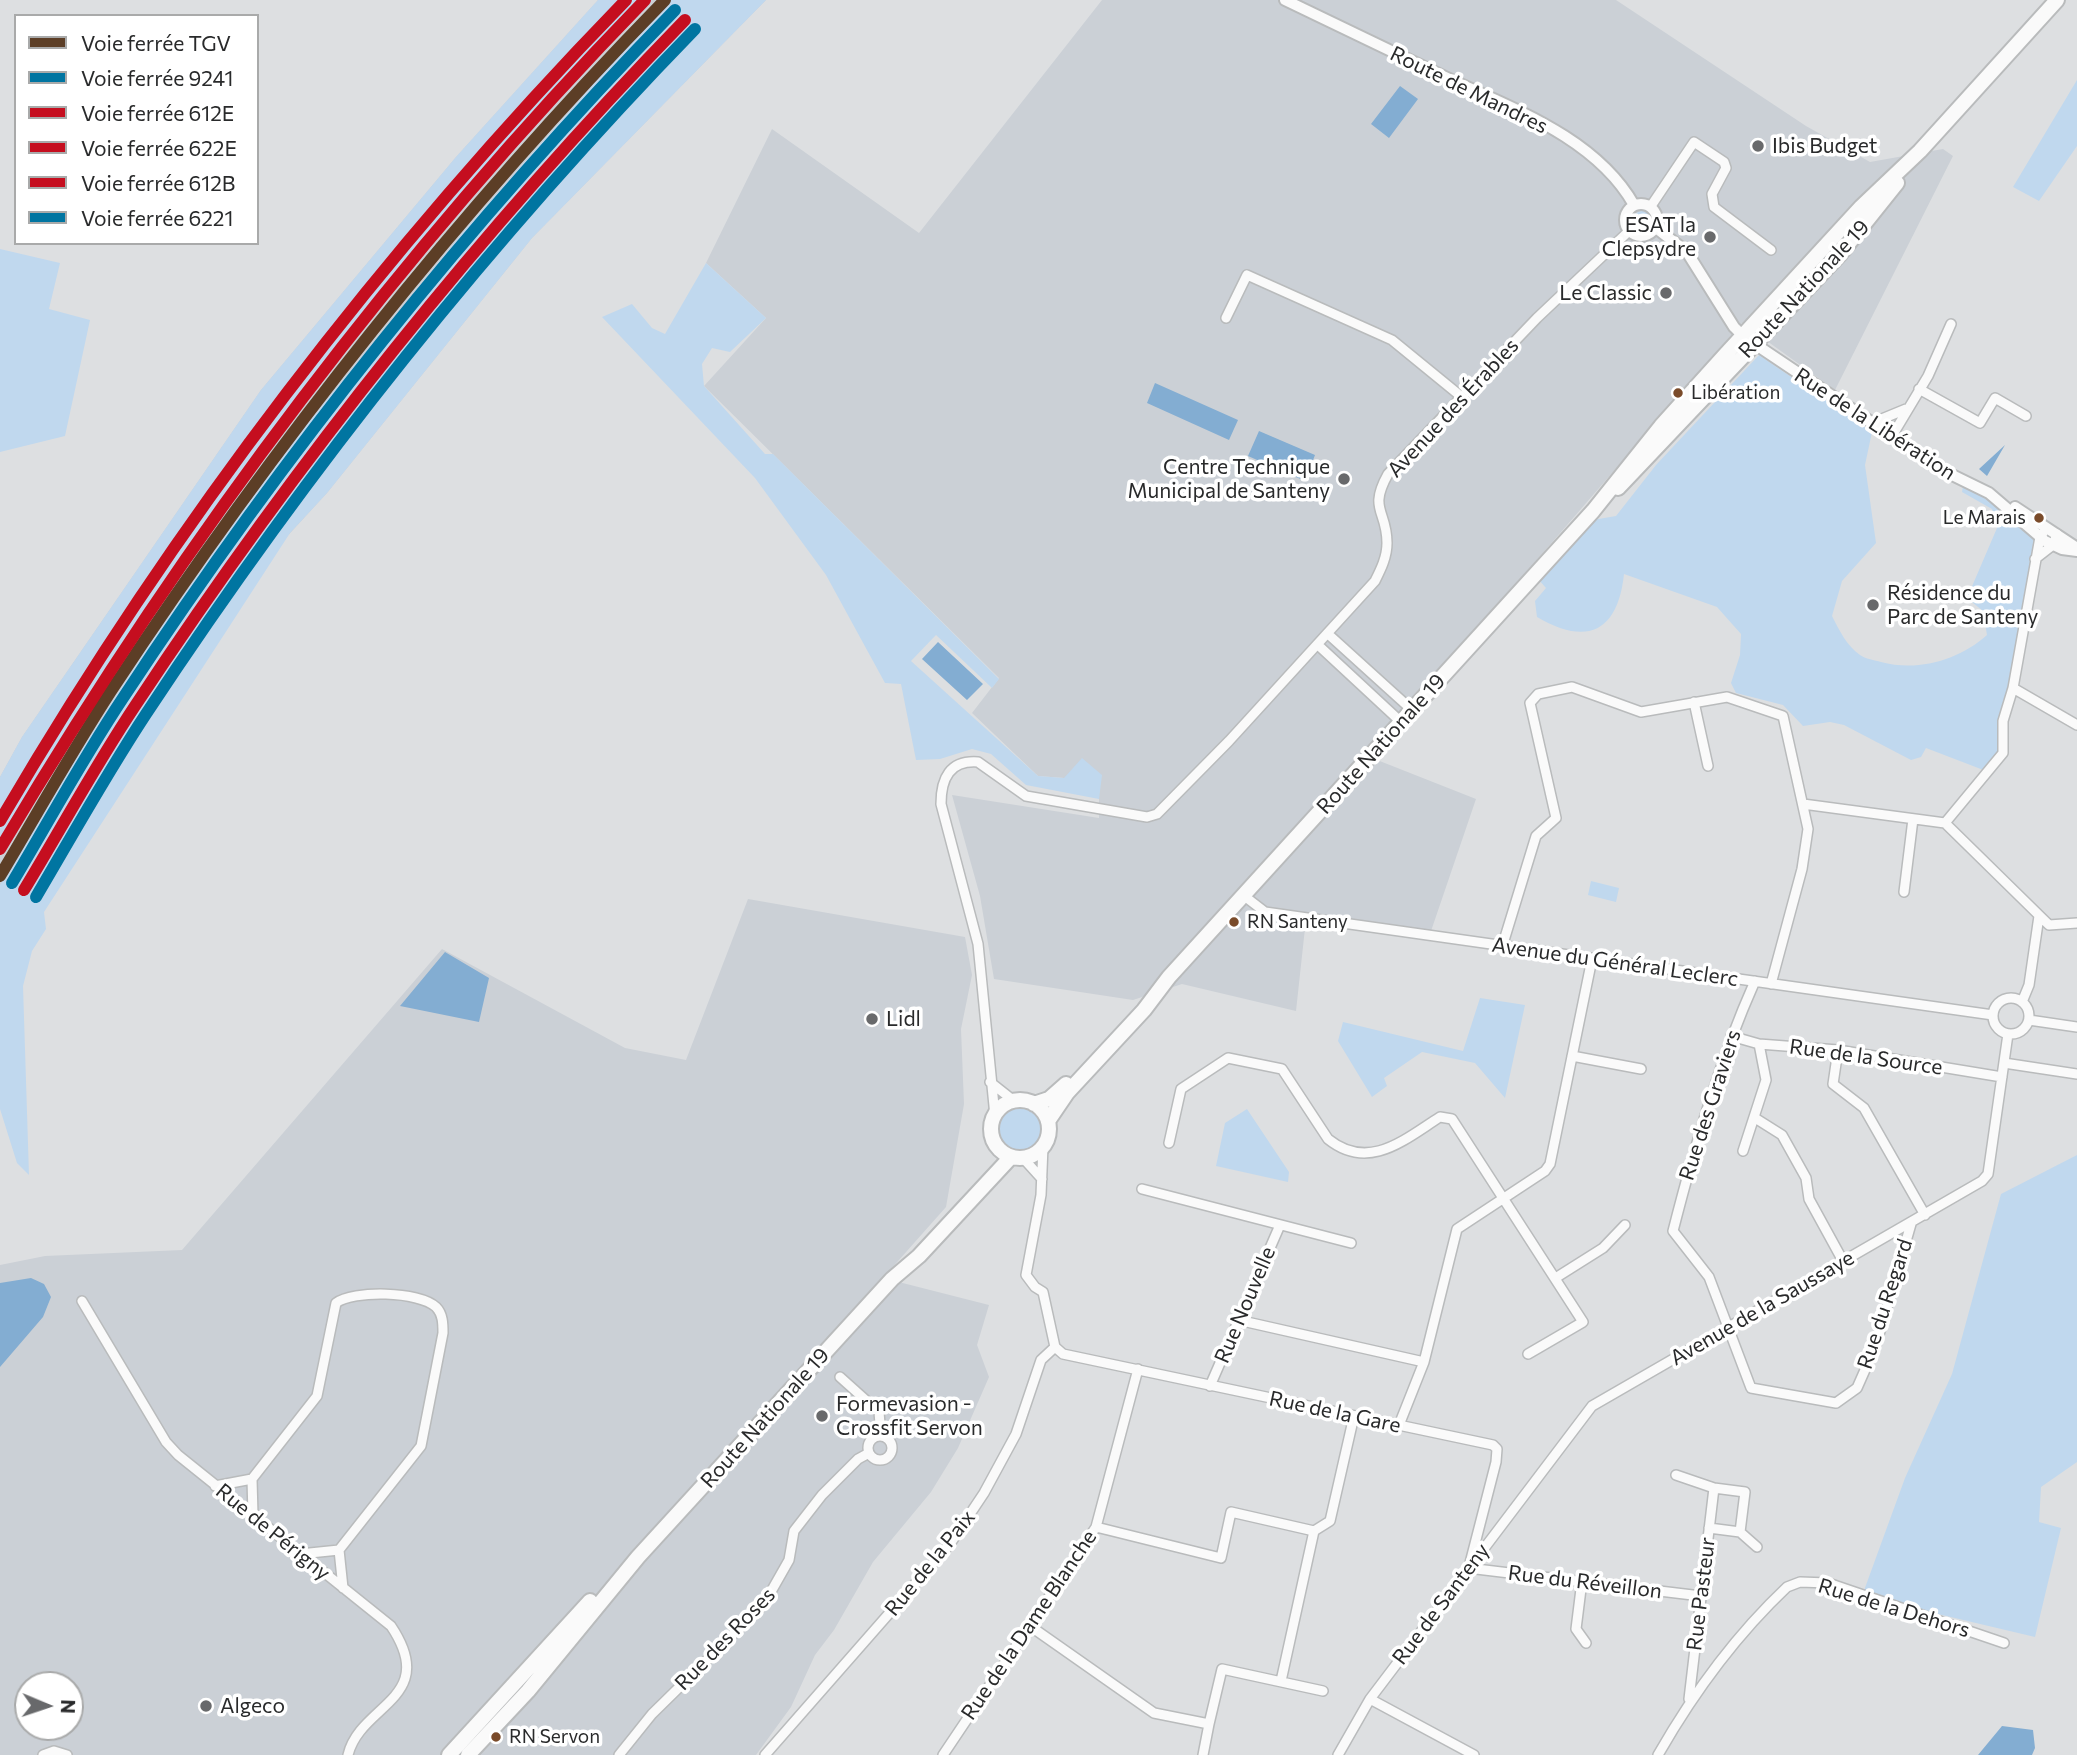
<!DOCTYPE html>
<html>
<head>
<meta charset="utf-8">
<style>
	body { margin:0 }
	#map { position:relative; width:2077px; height:1755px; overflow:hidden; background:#dddfe1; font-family:Commissioner,sans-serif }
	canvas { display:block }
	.legend { position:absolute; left:14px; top:14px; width:245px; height:231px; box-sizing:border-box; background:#fff; border:2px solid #a9aaaa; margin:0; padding:9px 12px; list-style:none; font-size:21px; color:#292a2b }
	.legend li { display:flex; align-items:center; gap:14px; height:35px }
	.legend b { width:35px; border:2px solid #a9aaaa }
	.north { position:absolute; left:14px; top:1671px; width:70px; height:70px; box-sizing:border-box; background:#fff; border:2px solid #a9aaaa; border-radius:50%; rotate:92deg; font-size:19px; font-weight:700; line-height:28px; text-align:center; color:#292a2b }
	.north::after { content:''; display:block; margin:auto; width:24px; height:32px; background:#68696b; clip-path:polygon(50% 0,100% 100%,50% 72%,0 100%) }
</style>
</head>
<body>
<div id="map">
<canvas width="2077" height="1755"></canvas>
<ul class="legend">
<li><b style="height:9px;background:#5c3e26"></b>Voie ferrée TGV</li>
<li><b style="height:9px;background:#0075a1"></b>Voie ferrée 9241</li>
<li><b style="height:9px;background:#c50e1f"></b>Voie ferrée 612E</li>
<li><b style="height:9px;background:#c50e1f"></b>Voie ferrée 622E</li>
<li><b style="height:9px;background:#c50e1f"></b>Voie ferrée 612B</li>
<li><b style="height:9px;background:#0075a1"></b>Voie ferrée 6221</li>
</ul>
<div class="north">N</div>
</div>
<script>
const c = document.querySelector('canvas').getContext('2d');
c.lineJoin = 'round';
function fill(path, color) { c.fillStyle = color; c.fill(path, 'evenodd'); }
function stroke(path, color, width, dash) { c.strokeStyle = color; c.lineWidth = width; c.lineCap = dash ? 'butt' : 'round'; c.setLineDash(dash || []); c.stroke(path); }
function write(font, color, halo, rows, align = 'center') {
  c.font = font + ' Commissioner,sans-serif'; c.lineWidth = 7; c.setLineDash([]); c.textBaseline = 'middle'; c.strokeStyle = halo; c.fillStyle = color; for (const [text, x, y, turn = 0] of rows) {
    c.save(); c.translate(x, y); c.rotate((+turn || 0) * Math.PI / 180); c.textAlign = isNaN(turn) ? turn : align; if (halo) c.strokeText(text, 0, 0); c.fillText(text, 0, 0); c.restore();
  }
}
fill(new Path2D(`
	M598,0h168l-234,238 -205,255 -115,125 -212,326v-167l22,-40 239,-347 195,-233z
	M1102,0h514l190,126 64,36 73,-13 10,7 -118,234 -93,-67 -375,433 109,43 -46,135 -124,-15 -10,92 -114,-27 -49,16 -139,-21 -14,-83 -28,-101 147,23v-19l-35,-21 -26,-2 -66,-63 27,-35 -295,-292 62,-68 -60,-55 66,-134 147,104z
	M748,899l217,38 7,38 -11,54 3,75 -18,103 -63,71 106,27 -12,40 12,32 -31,71 -27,44 -58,70 -39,68 -19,25 -24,52 -35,48h-756v-490l45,-9 137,-6 260,-301 183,99 61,12zM28,1685h42v42h-42z`), '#cbd0d6');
fill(new Path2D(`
	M598,0h48l-105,111 -199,230 -154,210 -156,240 -32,56v-70l22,-40 239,-347 195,-233z
	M671,0h95l-234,238 -205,255 -37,40 -246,379 2,17 -14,22 -9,35 6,189 -12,-12 -17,-54v-224l35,-63 113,-176 129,-185 187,-230 154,-175z
	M2077,80v66l-38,55 -26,-14z
	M1633 220a9 9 0 1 1 18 0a9 9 0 1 1-18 0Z
	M0,249l60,14 -11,46 41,11 -25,116 -65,16z
	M706,263l60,55 -36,34 -18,-4 -10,16 2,22 61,68h8l226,225 -7,9 -56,-53 -25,26 127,115 26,2 18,-20 20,17 -3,24 -73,-14 -35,-31 -19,-5 -32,10 -24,1 -15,-76 -16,-1 -59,-108 -71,-97 -153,-161 30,-13 20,24 13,6z
	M1759,355l113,77 -7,33 11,78 -34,38 -10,35c7,14 15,30 28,39 5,4 15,5 21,7 37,10 78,-2 106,-27l-4,-24 -16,-13 30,-70 -5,-19 -30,-17 1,-6 37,20 34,31 -34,221 -14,13 -60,-23 -5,9 -10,3 -67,-35 -14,-3 -27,4 -20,-21 -47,-12 -5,-10 9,-28 1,-21 -24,-27 -93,-33c-6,57 -36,73 -87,43l-2,-16 11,-13 -8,-9 49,-58 29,-5 40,-51z
	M1591,881l28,7 -3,14 -28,-7z
	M1480,998l45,7 -20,93 -30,-35 -53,-11 -38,26 3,8 -15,11 -34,-56 5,-19 120,29z
	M999 1129a21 21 0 1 1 42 0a21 21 0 1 1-42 0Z
	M1247,1109l42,63 -1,10 -72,-16 9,-43z
	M2077,1155v307l-36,25 -2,35 22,6 -26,109 -173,-41 43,-118 47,-104 49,-180z`), '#c0d8ee');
fill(new Path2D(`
	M1400,86l18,13 -29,39 -18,-14z
	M1155,383l83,37 -9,20 -82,-37z
	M1259,431l56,24 -10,26 -57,-25z
	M2005,445l-18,31 -8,-7z
	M938,642l45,42 -16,16 -45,-41z
	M445,952l44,26 -10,44 -79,-16z
	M31,1278l13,6 7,13 -8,20 -43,50v-84z
	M2002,1726l31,4 2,18 -3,7h-54z`), '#83add2');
const minor = new Path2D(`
	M1651,206l43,-64 30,20 2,6 -14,26 2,13 57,43
	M1226,318l21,-43 145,65 71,58
	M1919,389l61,34 15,-25 31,18
	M1872,423l34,-14
	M1892,436l36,-60 23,-52
	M2035,559l18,-14 4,-11
	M1328,634l84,76
	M1318,645l83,77
	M2013,688l64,37
	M1694,702l14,64
	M1803,804l142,19
	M1945,823l58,-70v-32l10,-33 27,-151 3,-4
	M1945,823l104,102 28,-2
	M1904,892l9,-73
	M1243,895l22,17 728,103
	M1502,947l34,-111 20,-18 -26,-115 8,-9 34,-7 69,25 86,-15 56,19 25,113 -6,40 -31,115
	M1755,981c-36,81 -60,164 -82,250l36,46 42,111 85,15 21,-15 19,-43 35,-121
	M1993 1016a18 18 0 1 1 36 0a18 18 0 1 1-36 0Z
	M2022,1002l7,-17 10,-69
	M2029,1020l48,7
	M1731,1036l28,8 79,6 164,27
	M1838,1050l-5,34 31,24 61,107
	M1572,1056l69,13
	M2004,1063l73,11
	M990,1082l24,19
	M995,1116l-17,-172 -37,-140c0,-26 9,-44 37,-42l48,34 121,21 10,-3 72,-73 146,-160c6,-12 12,-24 12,-38 0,-33 -19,-33 1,-69l149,-156 92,-87
	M1755,1118l27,17 24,43 3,21 34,62
	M1169,1143l12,-54 47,-31 54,11 46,70c41,33 77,0 112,-22l12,2 131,203 -55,32
	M1043,1146l-2,49 -15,80 9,12 8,5 12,55
	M1743,1151l23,-71 -7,-36
	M1023,1158l19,21
	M1142,1189l209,54
	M1557,1277l46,-29 22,-23
	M82,1301l84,141 12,13 213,171c49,73 -31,78 -43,129
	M1238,1320l186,42
	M1055,1347l8,7 430,91 4,4 -1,13 -26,101
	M840,1377l39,35 2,24
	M1210,1386l70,-161
	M1399,1425l25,-63 33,-133 88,-58 5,-7 42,-205
	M868 1448a12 12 0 1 1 24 0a12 12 0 1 1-24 0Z
	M1676,1475l38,13 31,4 -5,40 -31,-4
	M252,1479l1,36
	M215,1486l37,-7 65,-83 19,-93c17,-13 83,-12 100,4 7,7 7,17 7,26l-22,113 -82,104 4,38
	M1096,1527l125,31 10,-46 83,19
	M1740,1532l17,15
	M300,1554l39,-4
	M1468,1568l233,28
	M1582,1581l-6,48 10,14
	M1030,1626l124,87 55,11 13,-55 101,22
	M1281,1681l33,-150 16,-10 24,-105
	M1370,1699l104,56
	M1689,1699l25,-211
	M43,1755l11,-4 13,4
	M619,1755l33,-41 112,-110 25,-44 5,-29 28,-36 36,-36 11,-6
	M765,1755l185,-211 34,-51 32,-59 25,-74 14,-13
	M943,1755l153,-228 42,-158
	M1203,1755l6,-31
	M1338,1755l32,-56 222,-293 390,-225 6,-7 20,-140
	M1658,1755c36,-63 76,-118 129,-168l13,-5 28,1 176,60`);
const tertiary = new Path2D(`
	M1285,0c52,25 104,50 156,75 67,32 154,61 193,130
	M1625 220a16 16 0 1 1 32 0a16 16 0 1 1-32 0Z
	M1656,228l31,24 47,75 9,9 201,135 45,22 56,48 17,8 15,2
	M2015,507l62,41`);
const primary = new Path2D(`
	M1618,488l223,-235 56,-70
	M991 1129a29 29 0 1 1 58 0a29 29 0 1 1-58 0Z
	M1034,1104l15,-5 17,-15
	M1048,1121l19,-28 77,-83 25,-33 424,-466 68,-85 64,-71 136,-148 59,-56 137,-151
	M449,1755l141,-154
	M468,1755l60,-64 110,-134 254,-278 27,-23 92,-99`);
stroke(minor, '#b9bbbc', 12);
stroke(tertiary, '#b9bbbc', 14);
stroke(primary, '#b9bbbc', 18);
stroke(minor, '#fafafa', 9);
stroke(tertiary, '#fafafa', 10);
stroke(primary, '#fafafa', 14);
stroke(new Path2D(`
	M0,876c37,-62 72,-125 111,-185 163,-248 347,-479 554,-691`), '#5c3e26', 12);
stroke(new Path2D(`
	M12,883c37,-62 71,-125 111,-185 162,-247 346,-476 552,-688`), '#0075a1', 12);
stroke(new Path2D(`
	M0,849c182,-308 396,-593 645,-849`), '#c50e1f', 12);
stroke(new Path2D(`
	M24,890c37,-61 71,-124 111,-184 162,-246 345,-475 550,-686`), '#c50e1f', 12);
stroke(new Path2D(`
	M0,821c174,-298 386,-574 626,-821`), '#c50e1f', 12);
stroke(new Path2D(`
	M36,897c36,-61 71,-124 110,-183 162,-246 344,-474 549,-685`), '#0075a1', 12);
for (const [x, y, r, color] of [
	[1758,146,7,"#68696b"],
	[1710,237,7,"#68696b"],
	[1666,293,7,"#68696b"],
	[1678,393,6,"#7a4b2a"],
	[1344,479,7,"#68696b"],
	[2039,518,6,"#7a4b2a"],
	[1873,605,7,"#68696b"],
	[1234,922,6,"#7a4b2a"],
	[872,1019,7,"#68696b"],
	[822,1416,7,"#68696b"],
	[206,1706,7,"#68696b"],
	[496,1737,6,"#7a4b2a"]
]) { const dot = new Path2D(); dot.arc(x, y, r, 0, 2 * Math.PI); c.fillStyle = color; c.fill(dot); stroke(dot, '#fff', 2.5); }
write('19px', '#292a2b', '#fff', [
	["Libération",1691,393],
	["Le Marais",2026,518,"right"],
	["RN Santeny",1247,922],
	["RN Servon",509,1737]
], 'left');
write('21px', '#292a2b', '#fff', [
	["Route de Mandres",1469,90,26],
	["Route Nationale 19",1804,289,-47],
	["Avenue des Érables",1453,408,-47],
	["Rue de la Libération",1875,424,33],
	["Route Nationale 19",1381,744,-48],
	["Avenue du Général Leclerc",1615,962,8],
	["Rue de la Source",1866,1057,8],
	["Rue des Graviers",1710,1105,-72],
	["Rue du Regard",1885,1304,-72],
	["Rue Nouvelle",1245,1305,-67],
	["Avenue de la Saussaye",1762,1308,-30],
	["Rue de la Gare",1335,1412,12],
	["Route Nationale 19",765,1418,-48],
	["Rue de Périgny",273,1532,39],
	["Rue de la Paix",930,1563,-51],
	["Rue du Réveillon",1585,1582,7],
	["Rue Pasteur",1701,1594,-83],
	["Rue de Santeny",1441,1604,-53],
	["Rue de la Dehors",1894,1608,17],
	["Rue de la Dame Blanche",1029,1625,-56],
	["Rue des Roses",725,1639,-46]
]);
write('21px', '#292a2b', '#fff', [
	["Ibis Budget",1772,146],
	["ESAT la",1696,225,"right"],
	["Clepsydre",1696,249,"right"],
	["Le Classic",1652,293,"right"],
	["Centre Technique",1330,467,"right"],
	["Municipal de Santeny",1330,491,"right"],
	["Résidence du",1887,593],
	["Parc de Santeny",1887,617],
	["Lidl",886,1019],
	["Formevasion -",836,1404],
	["Crossfit Servon",836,1428],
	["Algeco",220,1706]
], 'left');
</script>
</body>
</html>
